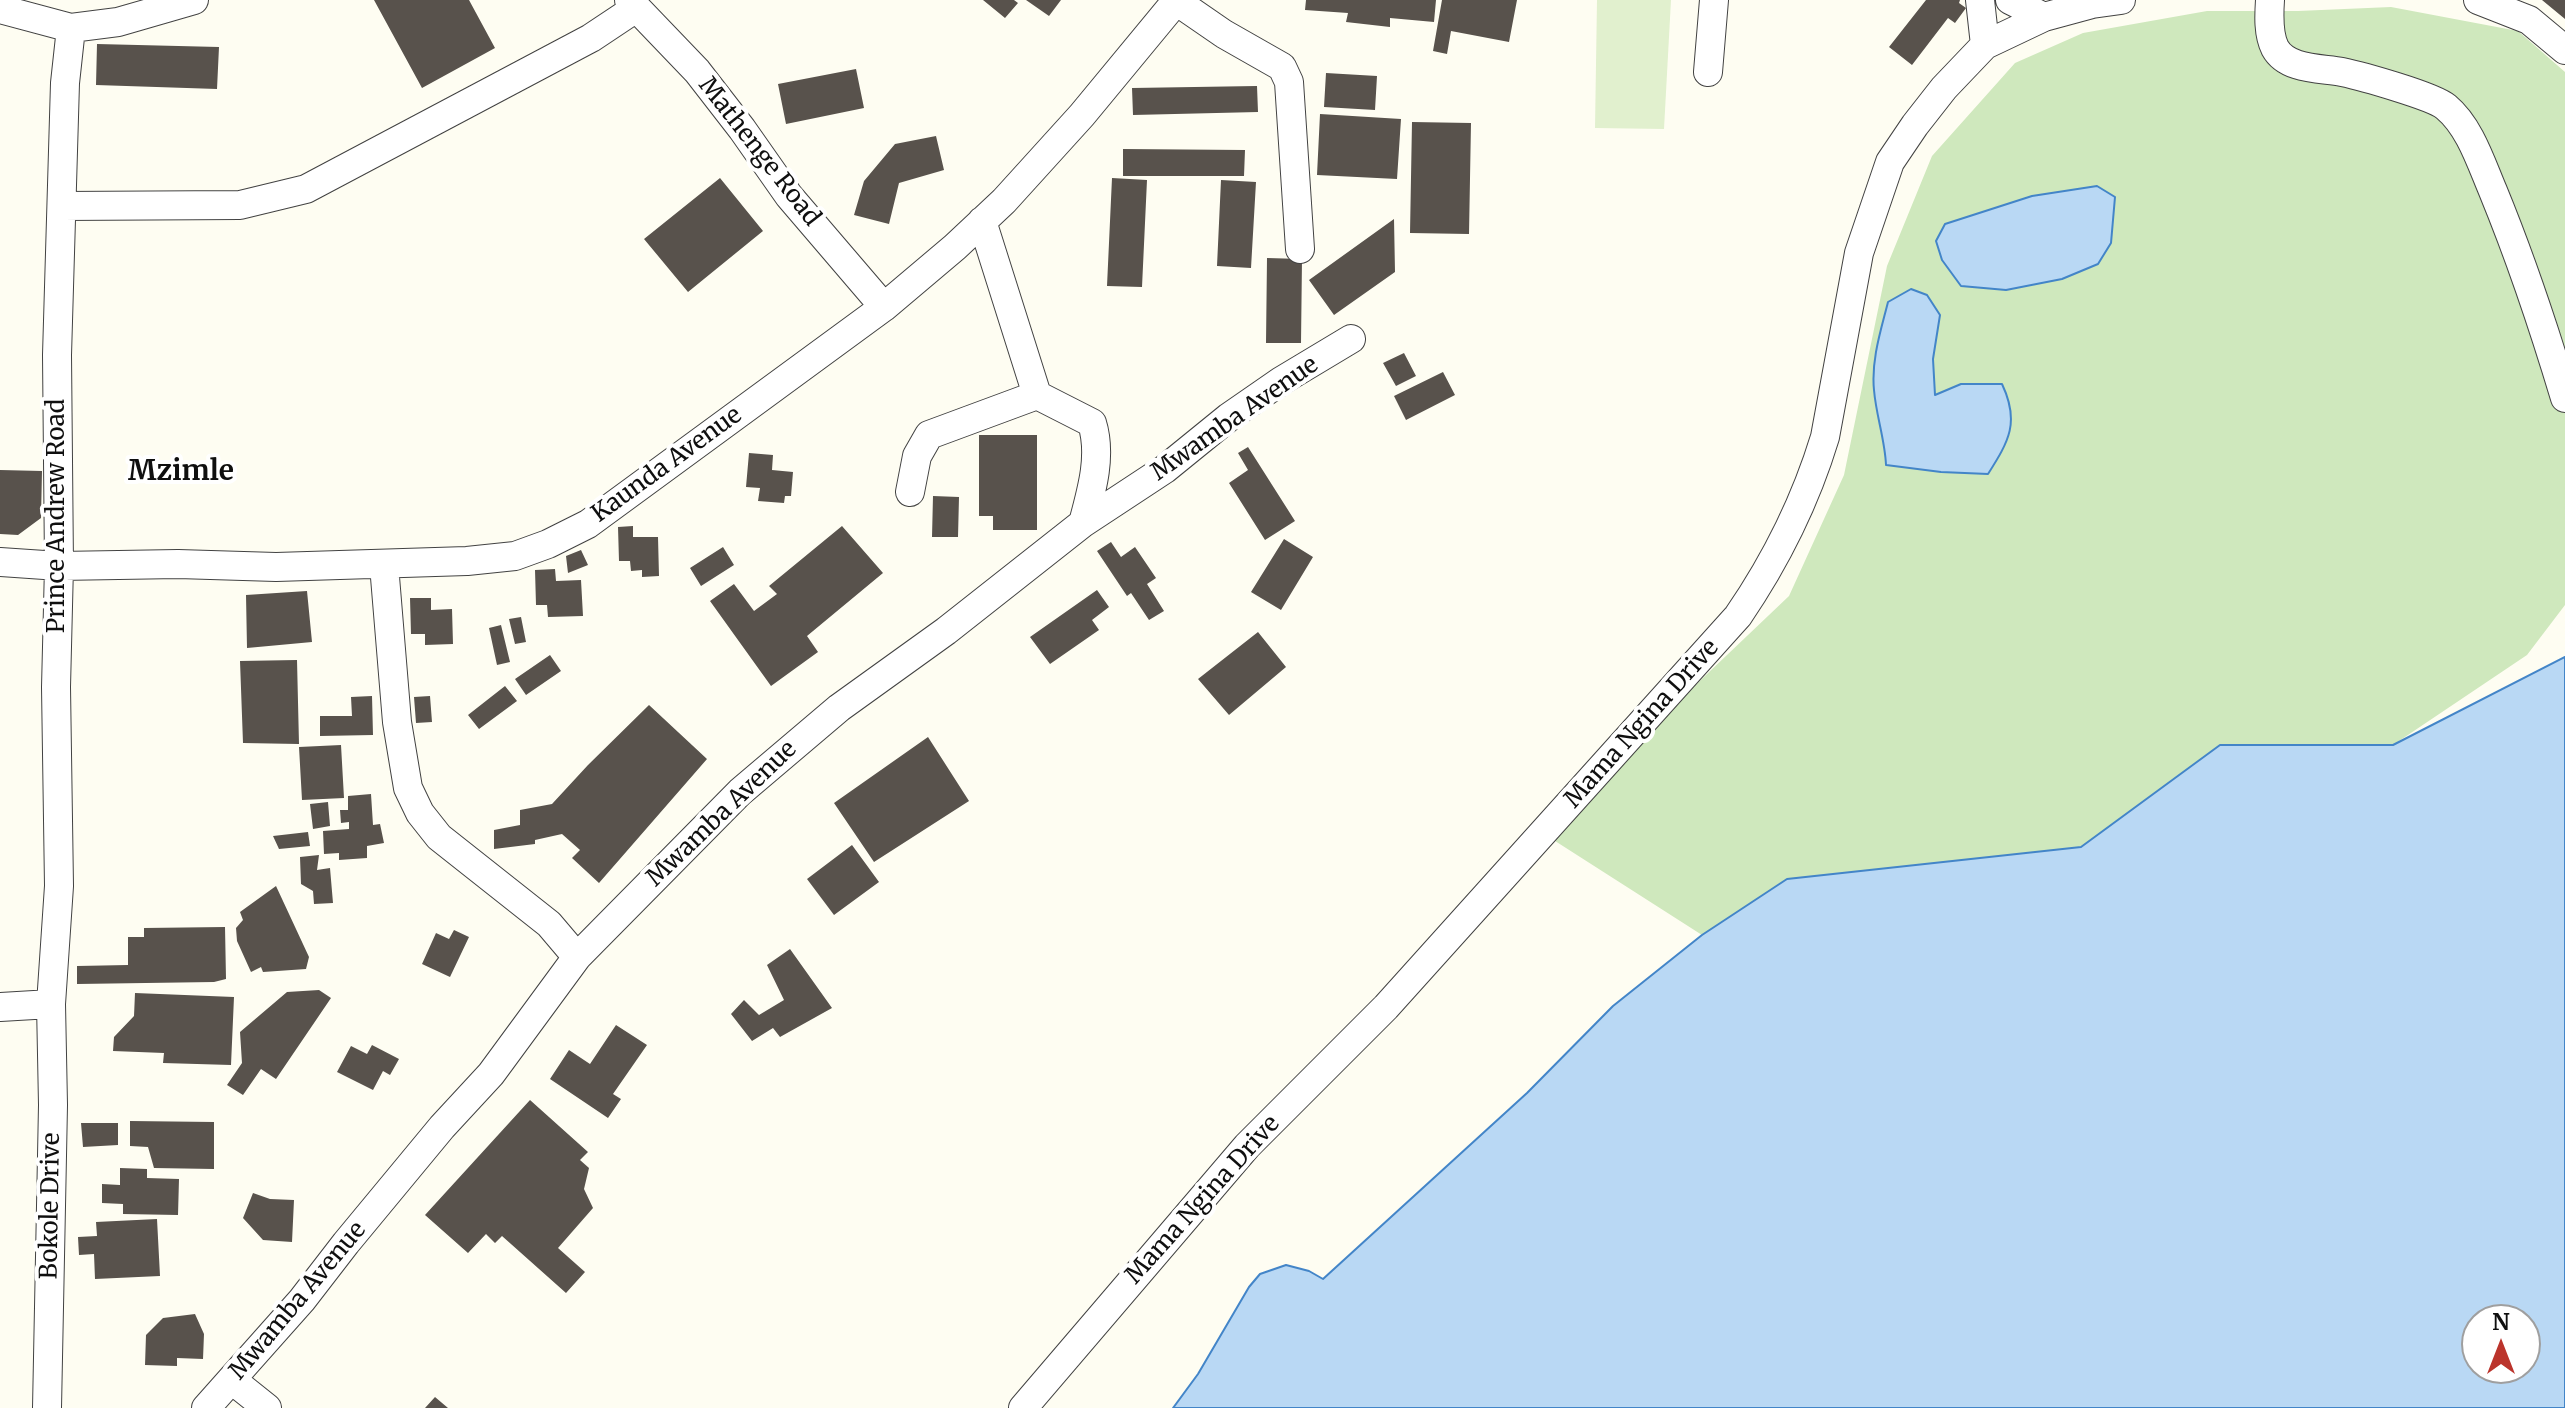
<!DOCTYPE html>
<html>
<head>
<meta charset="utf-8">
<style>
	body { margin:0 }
	#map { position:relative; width:2565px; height:1408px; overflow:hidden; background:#fefdf2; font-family:Merriweather,serif }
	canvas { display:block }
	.north { position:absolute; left:2461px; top:1304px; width:80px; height:80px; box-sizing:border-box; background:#fff; border:2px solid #9f9f9f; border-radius:50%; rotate:0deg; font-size:22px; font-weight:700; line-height:32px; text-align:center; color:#0f0f0f }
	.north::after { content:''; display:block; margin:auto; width:28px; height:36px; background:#bb342c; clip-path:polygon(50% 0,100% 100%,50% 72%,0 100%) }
</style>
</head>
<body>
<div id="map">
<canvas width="2565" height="1408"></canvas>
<div class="north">N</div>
</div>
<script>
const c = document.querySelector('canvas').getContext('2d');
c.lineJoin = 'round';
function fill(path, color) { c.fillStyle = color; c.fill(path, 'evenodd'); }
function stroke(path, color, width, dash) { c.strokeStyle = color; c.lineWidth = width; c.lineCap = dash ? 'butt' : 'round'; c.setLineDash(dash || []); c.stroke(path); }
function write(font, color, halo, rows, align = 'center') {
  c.font = font + ' Merriweather,serif'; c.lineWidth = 8; c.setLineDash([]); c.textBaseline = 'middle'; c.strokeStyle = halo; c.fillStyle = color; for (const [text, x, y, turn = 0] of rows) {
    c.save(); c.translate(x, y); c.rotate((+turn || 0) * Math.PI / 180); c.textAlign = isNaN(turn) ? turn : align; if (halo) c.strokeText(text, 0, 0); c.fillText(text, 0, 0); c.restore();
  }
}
fill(new Path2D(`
	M2391,7l127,24 47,41v533l-38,50 -134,90h-173l-139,102 -294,32 -85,56 -161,-103 248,-236 55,-121 43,-209 45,-110 83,-93 68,-30 124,-22h91z`), '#cfe8bd');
fill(new Path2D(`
	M1597,0h74l-7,129 -69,-1z`), '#e1f0ce');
const water = new Path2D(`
	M2097,186l18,11 -4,46 -13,21 -36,15 -56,11 -45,-4 -19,-26 -6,-19 9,-17 87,-28z
	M1911,289l16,6 13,20 -7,44 2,36 26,-11h41c18,38 7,57 -14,90l-47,-2 -55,-7c-1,-25 -10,-50 -12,-75 -3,-30 7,-60 14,-88z
	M2565,657v751h-1392l25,-34 51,-87 11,-13 26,-9 23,6 14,8 204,-186 86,-87 89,-71 85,-56 294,-32 139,-102h173zM2477,1320h48v48h-48z`);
fill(water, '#b9d8f4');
stroke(water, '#4385c8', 2);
fill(new Path2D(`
	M374,0h95l26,48 -73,40z
	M983,0h31l4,3 -13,15z
	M1026,0h35l-12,16z
	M1306,0h130l-2,22 -44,-4v9l-44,-5 2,-9 -43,-3z
	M1442,0h75l-8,42 -58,-11 -4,23 -14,-3z
	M1926,0h34l-1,3 7,5 -11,15 -7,-5 -36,47 -23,-18z
	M2542,0h23v19z
	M97,44l122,3 -2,42 -121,-4z
	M856,69l8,39 -78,16 -8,-40z
	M1326,73l51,3 -2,34 -51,-3z
	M1257,86l1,26 -125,3 -1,-27z
	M1320,114l81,5 -4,60 -80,-4z
	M1412,122l59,1 -2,111 -59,-1z
	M936,136l8,34 -45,13 -10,41 -35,-9 10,-34 31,-37z
	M1123,149l122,1 -1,26h-121z
	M720,178l43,53 -75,61 -44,-53z
	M1112,178l35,2 -5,107 -35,-1z
	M1221,180l35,2 -5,86 -34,-2z
	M1394,219l1,53 -61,43 -25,-35z
	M1267,258l35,1 -1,84h-35z
	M1404,353l12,23 -20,10 -13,-23z
	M1443,372l12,23 -49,25 -12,-24z
	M979,435h58v95h-44v-14h-14z
	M1248,447l47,74 -30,19 -36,-57 19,-13 -10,-17z
	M749,453l24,2 -1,15 21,2 -2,24h-6l-1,7 -26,-2 2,-13 -14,-1z
	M0,470l42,1 -1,47 -23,17 -18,-1z
	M933,496l26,1 -1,40h-26z
	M633,526v11h25l1,39 -17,1v-7l-11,1 -1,-10h-11l-1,-34z
	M842,526l41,47 -76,63 11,16 -47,34 -61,-85 24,-17 20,27 23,-17 -8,-8z
	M1284,539l29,18 -32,53 -30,-18z
	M1111,542l10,15 14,-10 21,31 -9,6 17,27 -15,9 -18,-27 -4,3 -30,-45z
	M723,547l11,18 -33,21 -11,-18z
	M581,550l7,15 -20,8 -2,-17z
	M555,569l1,12 25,-1 2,36 -35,1 -1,-12h-11l-1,-35z
	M1097,590l12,17 -17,13 7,10 -49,34 -20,-27z
	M307,591l5,51 -65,6 -1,-53z
	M410,598h21v12l21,-1 1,35 -28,1v-11h-14z
	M521,617l5,25 -11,2 -6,-25z
	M501,625l9,37 -13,3 -8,-37z
	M1258,632l28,35 -57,48 -31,-36z
	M550,655l11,16 -35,24 -11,-16z
	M297,660l2,84 -56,-1 -3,-82z
	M505,686l12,15 -38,28 -11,-14z
	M372,696l1,39 -53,1v-20h32l-1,-19z
	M430,696l2,26 -16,1 -2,-26z
	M649,705l58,54 -108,124 -27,-25 8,-8 -18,-16 -27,6v4l-41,5v-19l26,-5v-15l32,-6 36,-39z
	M928,737l41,64 -95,61 -40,-59z
	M341,745l3,53 -42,2 -3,-53z
	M371,794l2,31 7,-1 4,19 -17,3v12l-28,2v-7l-15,1 -1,-23 26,-2v-7l-8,1 -1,-13h8v-14z
	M328,802l2,24 -17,3 -3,-25z
	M308,832l2,14 -31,3 -6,-13z
	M852,845l27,37 -45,33 -27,-36z
	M319,855l-2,15 13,-2 3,35 -19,1 -1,-13 -12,-7 -1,-27z
	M276,886l33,71 -3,12 -43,3 -2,-5 -10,5 -14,-31 -1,-13 7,-8 -3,-8z
	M225,927l1,52 -12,3 -137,2v-18l51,-1v-28h16v-9z
	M454,930l15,7 -19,40 -28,-13 14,-31 13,6z
	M790,949l42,59 -52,29 -7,-9 -21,13 -21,-27 13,-14 15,15 25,-15 -17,-35z
	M319,990l12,8 -55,81 -15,-10 -18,26 -16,-10 15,-22 -2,-31 47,-40z
	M135,993l99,4 -3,68 -68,-2 1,-10 -51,-2 1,-14 20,-21z
	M616,1025l31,20 -34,49 8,5 -13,19 -58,-39 19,-29 21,14z
	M372,1045l27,14 -9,16 -7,-4 -10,19 -36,-18 14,-26 16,8z
	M530,1100l58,52 -8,8 9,8 -5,21 9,19 -35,40 27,24 -19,21 -64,-57 -7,7 -9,-9 -18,19 -43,-38z
	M130,1121l84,1v47l-60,-1 -6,-21 -18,-1z
	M81,1123h37v22l-35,2z
	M120,1168l27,1v9l32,1 -1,36 -55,-1v-10l-21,-1v-19l18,1z
	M253,1193l17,6 24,1 -2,42 -29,-2 -20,-22z
	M157,1219l3,57 -65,3 -1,-25 -15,1 -1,-18 19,-1 -1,-14z
	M195,1314l9,20 -1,25 -26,-1v8l-32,-1 1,-30 17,-17z
	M435,1397l13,11h-23z`), '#58524c');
const minor = new Path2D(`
	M629,0l68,71 45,58 47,67 95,111
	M1980,0l5,45
	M2010,0l34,17
	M2270,0c-1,15 -2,34 5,48 12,22 46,20 67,24 19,4 91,24 104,35 24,20 35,56 47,84 28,68 51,137 72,207
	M2478,0l51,20 36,30
	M1176,1l48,33 58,33 7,15 11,167
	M0,9l71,19 47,-6 76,-22
	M1708,72l6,-72
	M62,206l178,-1 66,-16 285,-151 45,-30
	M982,221l55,174 55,28c10,32 0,67 -9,100
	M910,492l7,-36 12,-21 108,-40
	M0,562l59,4 119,-2 98,3 191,-6 48,-5 33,-12 40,-20 296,-217 71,-60 49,-46 78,-86 95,-115
	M384,565l13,157 11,66 12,25 19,24 110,87 28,33
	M0,1007l51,-3
	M232,1380l35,28
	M47,1408l6,-303 -2,-101 8,-118 -3,-199 3,-121 -2,-211 8,-272 6,-55
	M206,1408l96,-108 44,-57 96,-116 49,-53 86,-117 163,-165 99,-84 107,-77 137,-108 82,-54 64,-52 52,-36 70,-42
	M1023,1408l224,-262 139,-139 352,-391c39,-57 67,-113 87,-179l34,-184 31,-91 25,-37 29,-37 41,-43 59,-28 48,-13 29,-4`);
stroke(minor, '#424242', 30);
stroke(minor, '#fff', 28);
write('24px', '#0f0f0f', '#fff', [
	["Mathenge Road",759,152,52],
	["Mwamba Avenue",1235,419,-35],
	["Kaunda Avenue",667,465,-36],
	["Prince Andrew Road",57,516,-90],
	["Mama Ngina Drive",1642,724,-48],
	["Mwamba Avenue",722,814,-44],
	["Mama Ngina Drive",1203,1200,-48],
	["Bokole Drive",51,1206,-89],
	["Mwamba Avenue",298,1301,-50]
]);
write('bold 28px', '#0f0f0f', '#fff', [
	["Mzimle",181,472]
]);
</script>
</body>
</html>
